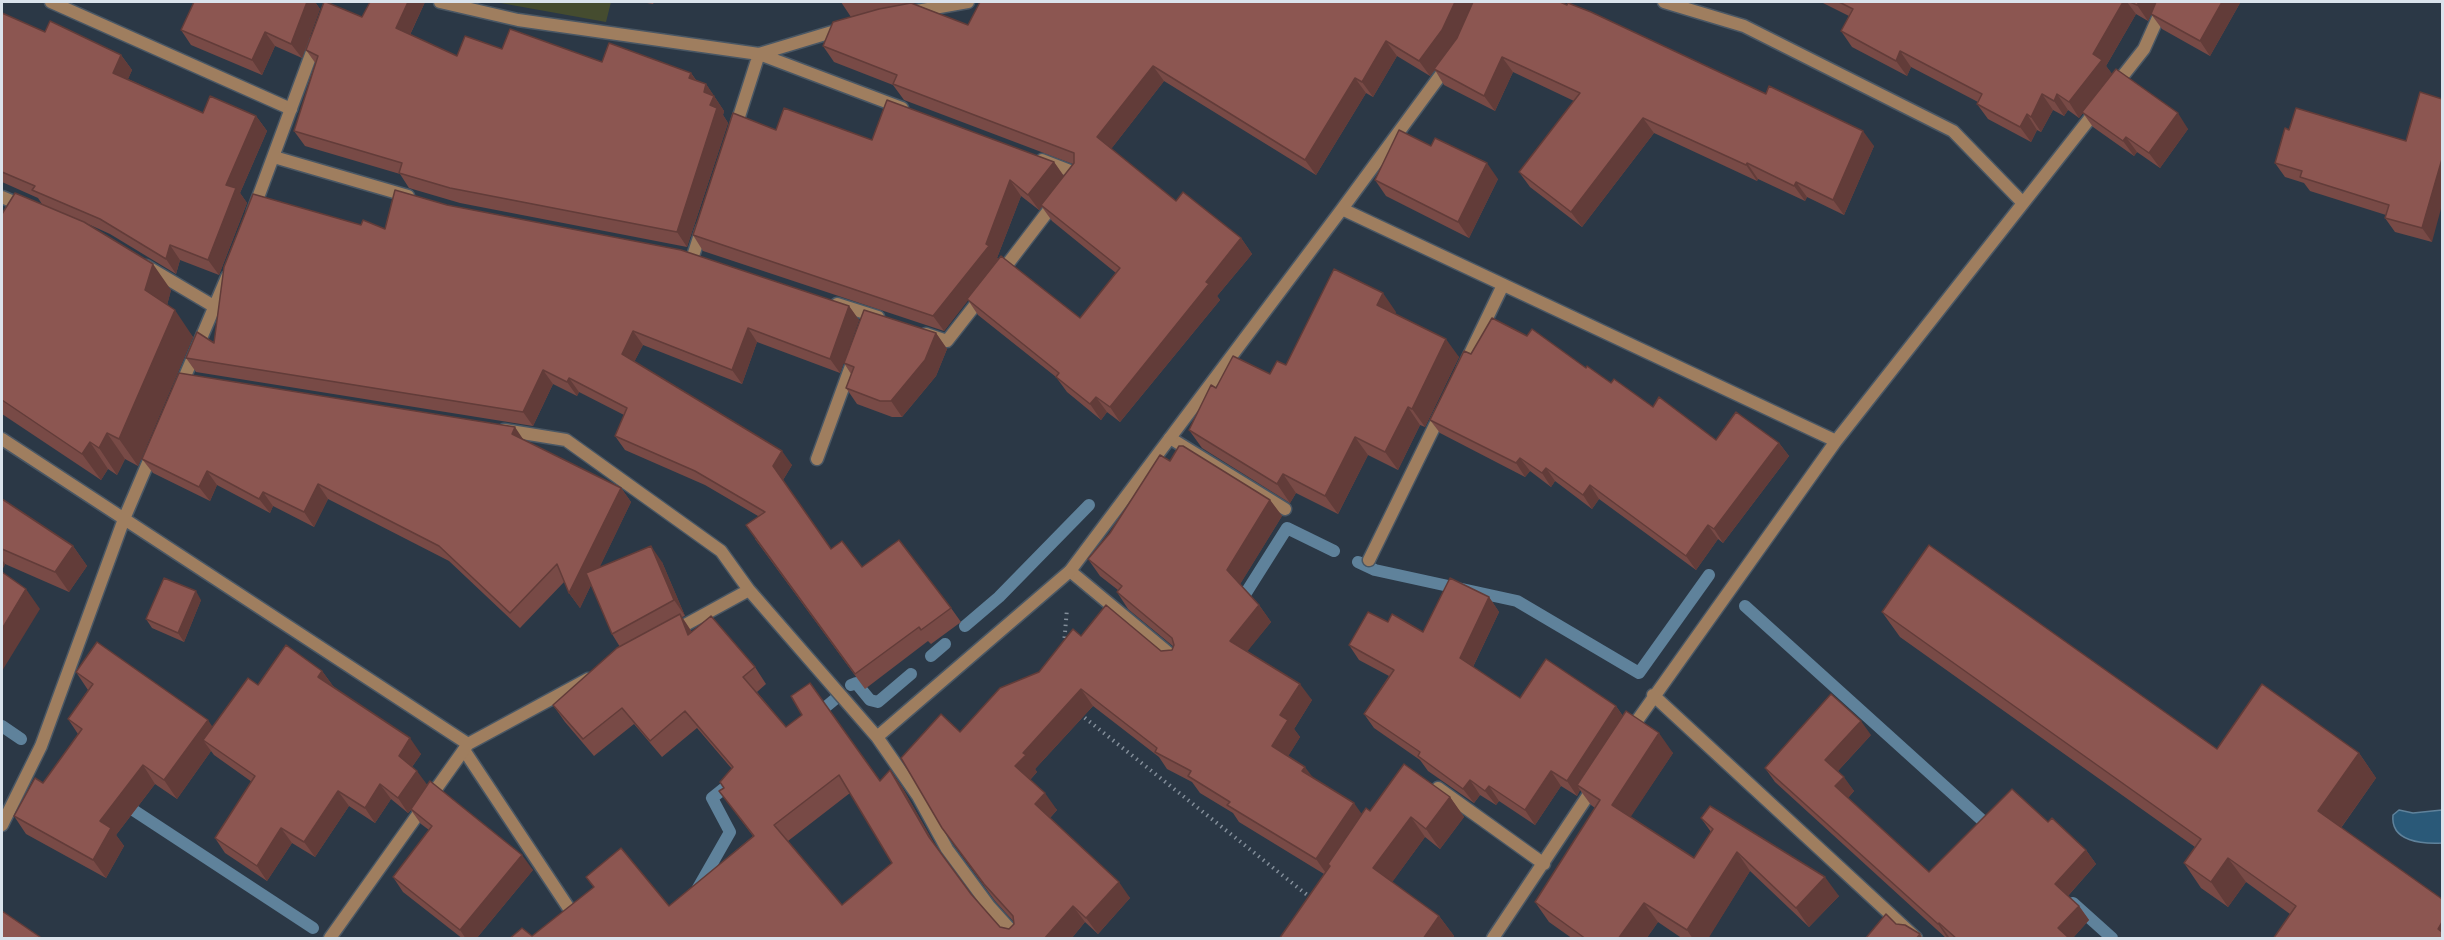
<!DOCTYPE html>
<html>
<head>
<meta charset="utf-8">
<style>
	body { margin:0 }
	#map { position:relative; width:2444px; height:940px; overflow:hidden; background:#2b3846; font-family:Manrope,sans-serif }
	canvas { display:block }
	.frame { position:absolute; inset:0; border:3px solid #dae3ec; pointer-events:none }
</style>
</head>
<body>
<div id="map">
<canvas width="2444" height="940"></canvas>
<div class="frame"></div>
</div>
<script>
const c = document.querySelector('canvas').getContext('2d');
c.lineJoin = 'round';
function fill(path, color) { c.fillStyle = color; c.fill(path, 'evenodd'); }
function stroke(path, color, width, dash) { c.strokeStyle = color; c.lineWidth = width; c.lineCap = dash ? 'butt' : 'round'; c.setLineDash(dash || []); c.stroke(path); }
fill(new Path2D(`
	M495,2h116l-5,20z`), '#454c2f');
const water = new Path2D(`
	M2399,810l14,3 29,-3v33c-19,1 -52,-1 -49,-28z`);
fill(water, '#2a5978');
stroke(water, '#5f829b', 1.5);
stroke(new Path2D(`
	M1358,562l17,8 142,31 122,72 70,-98
	M1235,591l9,5 43,-68 47,23
	M1745,606l249,225
	M965,626l34,-29 90,-92
	M931,656l14,-12
	M851,685l5,-2 14,17 8,2 33,-28
	M816,715l18,-15
	M2,726l19,13
	M121,802l192,126
	M698,888l32,-56 -18,-34 20,-16
	M2073,903l39,35`), '#5f829b', 12);
const lane = new Path2D(`
	M51,2l240,107
	M1463,368l40,-83
	M1170,438l115,71
	M817,459l38,-104
	M1369,560l72,-147
	M1070,571l107,89
	M464,750l104,157`);
const street = new Path2D(`
	M440,2l78,18 241,34 143,54
	M1664,2l80,24 209,105 70,72
	M911,12l57,-10
	M2114,87l30,-38 21,-47
	M735,129l24,-75 83,-25
	M274,157l134,39
	M1042,160l36,14 -3,3
	M2,197l21,9
	M1342,209l106,-144
	M253,211l63,-170
	M693,256l9,-28
	M146,266l69,41
	M1000,274l55,-72
	M837,304l41,13
	M926,334l21,7 36,-46
	M180,388l47,-111
	M504,430l62,10 155,111 28,39
	M2,439l466,305
	M674,631l75,-41 128,147 41,59 29,53 42,57 29,32
	M1653,695l263,243
	M1629,732l207,-291 262,-333
	M877,737l193,-166 272,-362 494,232
	M1438,788l106,76
	M2,825l39,-79 83,-227 29,-68
	M330,938l138,-194 120,-65
	M1493,938l102,-153`);
stroke(lane, '#4a5764', 15);
stroke(street, '#4a5764', 15);
stroke(new Path2D(`
	M1064,644l3,-35
	M1080,714l231,184`), '#838e9a', 4, [1.5, 4.5]);
stroke(lane, '#9f7e5f', 12);
stroke(street, '#9f7e5f', 12);
fill(new Path2D(`
	M194,2h121l5,7 -18,49 -27,-12 -13,29 -71,-30 -10,-15z
	M370,2h55l-15,33 47,21 45,-7 189,24 5,7 10,4 18,27 -1,4 5,8 -41,124 -227,-44 -51,-15 -9,-14 -95,-28 -11,-15 22,-67 -10,-14 56,-33z
	M641,2h13l-1,2z
	M841,2h82l-11,1 56,22 505,-23 401,144 -30,69 -37,-18 -2,4 -47,-22 -1,2 -103,-48 -72,94 -52,-40 -11,-15 55,-71 -61,-29 -18,39 -51,-26 -9,-15 -5,6 -33,-20 -24,41 -7,-4 -50,82 -152,-94 -53,68 65,52 65,37 11,16 -35,42 3,4 -100,122 -13,-10 -6,8 -34,-28 -11,-15 -78,-62 -10,-15 -24,31 -241,-80 -10,-16 83,-105 96,10 182,22 10,14 9,-12 -169,-64 -11,-15 -59,-23 -11,-16 28,-29zM1021,196l18,14 3,-3 10,14 64,52 -36,45 -83,-60z
	M1821,2h418l1,1 -30,53 -48,-27 -11,-15 -3,7 -12,-7 -30,52 6,8 76,55 -28,39 -23,-16 -3,4 -41,-29 -10,-14 -4,5 -11,-8 -4,6 -11,-6 -12,22 -4,-2 -6,12 -43,-23 -11,-15 1,-2 -67,-35 -4,9 -55,-29 -11,-16 8,-15z
	M2,13l43,19 76,23 11,15 -4,9 75,34 53,3 11,15 -27,62 7,10 -28,72 -39,-15 -4,14 -66,-40 -22,-10 83,66 -4,15 26,32 -55,129 -13,-7 -8,16 -9,-6 -7,11 -99,-66v-200l40,-10 -4,-6 -36,-16z
	M2289,130l117,11 26,101 -37,-10 -10,-14 1,-3 -76,-24 -6,-8 -19,-6 -10,-14z
	M1498,179l-29,59 -83,-42 -11,-16z
	M447,205l402,101 10,14 -19,53 -83,-31 -15,42 -99,-39 -9,17 158,103 -9,15 48,69 31,18 89,41 10,14 -30,22 -3,-3 -63,48 -110,-150 3,-23 -53,-31 -80,-35 -10,-14 9,-21 -45,-23 -2,4 -24,-12 -20,42 -337,-54 -10,-14 28,-15 147,-118 24,4z
	M1396,312l-1,2 64,43 -34,70 -5,-2 -22,45 -30,-15 -30,59 -42,-21 -6,10 -88,-55 -13,-18 27,-42 54,-14 16,-9z
	M936,333l11,16 -11,27 -34,41h-10l-35,-13 -11,-16 5,-14 -7,-11z
	M1471,354l115,14 67,39 63,33 63,3 10,13 -66,87 -5,-4 -22,31 -97,-71 -7,10 -37,-28 -4,6 -21,-16 -5,6 -85,-44 -10,-13z
	M524,440l97,48 10,14 -32,66 63,-6 23,54 -3,1 10,15 63,35 11,17 -9,8 29,35 94,54 10,-11 12,17 36,63 33,44 29,33 9,2 5,-5 -1,-3 -18,-20 -53,-73 18,-96 79,-60 42,-36 80,15 11,-1 2,-3 -46,-38 -11,-17 1,-2 -18,-14 -12,-17 82,-98 100,39 12,16 -42,68 19,21 12,17 -24,29 65,49 -18,29 6,8 -12,19 25,22 49,36 8,-3 80,-14 14,20 -24,32 -15,-12 -33,45 47,34 15,20 -2,3h-173l45,-65 -85,-52 -6,-9 -33,-20 -8,-11 -25,-13 -8,-12 -66,-51 -58,63 2,3 -7,8 27,30 -7,8 80,80 -32,36 -13,-12 -14,17 -539,-3 62,-48 -8,-11 83,29 84,-70 -34,-45 5,-3 8,-19 -35,-41 -35,29 -28,-33 -40,32 -29,-34 -12,-17 67,-58 -8,-13 -21,-49 -11,23 -11,-15 -4,-12 -45,47 -71,-67 -121,-62 -14,28 -41,-21 -3,7 -53,-28 -7,16 -57,-28 -11,-14zM850,793l42,70 -50,42 -54,-64z
	M2,499l71,47 14,20 -18,26 -64,-28 -3,6z
	M1489,597l10,15 -26,55 47,31 96,8 7,10 50,37 -43,64 64,41 17,-26 -10,-14 138,78 -30,31 -59,-56 -42,67 2,1h-27l-25,-17 -12,17h-73l-24,-17 -14,-20 60,-94 -4,-3 -11,-15 -3,6 -16,-10 -26,39 -36,-24 -3,4 -16,-10 -6,8 -46,-32 -8,-11 -46,-32 -10,-14 25,-38 -30,-16 -10,-15 39,-23 35,10z
	M201,600l-17,42 -32,-14 -6,-9z
	M1882,612l335,137 142,4 17,25 -35,50 101,71 -152,15 -44,-32 -18,25 -27,-19 -17,-25 11,-16 -295,-210z
	M322,671l11,15 88,68 -9,13 15,18 106,85 -57,69h-13l-60,-47 -10,-15 36,-47 -8,-6 -10,-14 -3,3 -17,-14 -16,24 -26,-17 -34,51 -23,-14 -25,38 -42,-28 -10,-15 37,-56 -38,-27 -3,-4 -34,48 -22,-15 -39,51 8,11 -18,32 -80,-44 -12,-18 29,-33 35,-49 -10,-15 20,-29 -12,-18 137,55 45,-42z
	M1871,735l-33,36 16,20 -6,7 81,74 119,-50 38,28 10,14 -28,32 11,10 10,14 -17,19h-121l-2,-2 -2,2 -172,-157 -10,-14z`), '#784a46');
fill(new Path2D(`
	M307,2h8l5,7 -18,49 -11,-14z
	M408,2h17l-19,41 -10,-15z
	M1455,2h18l-20,44 -23,30 -11,-15z
	M2123,2h4l9,12 -30,52 7,9 -34,43 -10,-16 24,-48z
	M2139,2h18l-9,19 -11,-16z
	M2222,2h17l1,1 -30,53 -10,-15z
	M265,32l10,14 -13,29 -10,-15z
	M1386,41l11,15 -24,41 -11,-15z
	M1900,51l11,16 -4,9 -11,-15z
	M121,55l11,15 -8,18 -11,-15z
	M1502,57l11,15 -18,39 -11,-15z
	M1153,66l11,15 -56,72 -11,-16z
	M691,73l10,15 -12,-10z
	M1355,78l11,15 -50,82 -11,-15z
	M706,84l18,27 -1,4 5,8 -41,124 -10,-15 33,-127 -6,-13z
	M2042,94l11,16 -12,22 -10,-15z
	M2057,94l11,16 -4,6 -10,-15z
	M2178,113l10,16 -28,39 -11,-15z
	M2027,114l10,16 -6,12 -11,-15z
	M256,116l11,15 -27,62 7,10 -28,72 -11,-15 18,-75z
	M1643,118l11,15 -72,94 -11,-15z
	M1863,131l11,15 -30,69 -11,-15z
	M2126,137l11,15 -3,4 -11,-15z
	M2442,159v46l-10,37 -10,-14z
	M1054,162l11,16 -26,32 -11,-15z
	M1487,163l11,16 -29,59 -11,-16z
	M1747,163l11,16 -1,2 -11,-16z
	M1010,180l11,16 -24,62 2,3 -55,70 -11,-15 53,-72z
	M1796,182l11,15 -2,4 -11,-15z
	M1241,238l11,16 -35,42 3,4 -100,122 -10,-15 96,-125z
	M170,245l10,15 -4,14 -10,-15z
	M153,264l18,26 -7,27 -19,-27z
	M1383,293l13,19 -6,11 -13,-18z
	M849,306l10,14 -19,53 -10,-14z
	M175,310l18,27 -55,129 -19,-27z
	M748,328l9,14 -15,42 -10,-14z
	M633,331l10,14 -12,23 -9,-14z
	M936,333l11,16 -11,27 -34,41 -11,-16z
	M1446,339l13,18 -34,70 -13,-18z
	M543,370l10,14 -20,42 -10,-14z
	M569,378l10,14 -2,4 -10,-14z
	M1096,397l11,15 -6,8 -11,-16z
	M1408,407l12,18 -22,45 -13,-18z
	M515,427l10,15 -13,-8z
	M107,433l18,26 -8,16 -18,-27z
	M1355,437l13,18 -30,59 -13,-18z
	M90,442l18,27 -7,11 -19,-26z
	M1779,443l10,13 -66,87 -9,-14z
	M782,451l10,14 -9,15 -10,-14z
	M1520,458l10,13 -5,6 -9,-14z
	M1546,468l9,13 -4,6 -9,-14z
	M207,471l10,14 -7,16 -11,-14z
	M1283,474l13,19 -6,10 -13,-19z
	M318,484l10,15 -14,28 -10,-15z
	M1590,485l9,14 -7,10 -9,-14z
	M621,488l10,14 -51,106 -11,-15z
	M263,492l10,14 -3,7 -11,-14z
	M1270,500l12,16 -43,70 -12,-16z
	M1708,525l10,14 -22,31 -10,-14z
	M73,546l14,20 -18,26 -14,-20z
	M651,546l11,16 23,54 -11,-16z
	M2,559l3,5 -3,6z
	M26,589l14,20 -38,62v-42z
	M196,591l5,9 -17,42 -6,-9z
	M1489,597l10,15 -29,61 -10,-15z
	M1259,605l12,17 -29,36 -12,-17z
	M680,614l11,17 9,20 -12,-16z
	M322,671l11,15 -4,6 -11,-15z
	M1300,684l12,16 -18,29 6,8 -16,26 -12,-17 8,-31z
	M1081,689l12,17 -58,63 2,3 -10,11 -12,-17 8,-13z
	M1616,706l10,15 -49,64 3,5 -3,6 -10,-15z
	M208,720l12,18 -17,2 8,11 -34,48 -13,-19z
	M1861,721l10,14 -36,39 -10,-14z
	M1659,733l14,20 -47,71 -14,-19z
	M410,738l11,16 -12,17 -10,-15z
	M2359,753l17,25 -41,58 -17,-25z
	M143,765l12,19 -39,51 8,11 -18,32 -13,-18 7,-39z
	M1305,767l12,16 -15,-12z
	M890,770l12,17 38,67 -11,-17z
	M417,771l11,15 -20,27 -10,-15z
	M1551,771l10,15 -26,39 -10,-15z
	M1844,777l10,14 -9,10 -10,-15z
	M1470,780l10,15 -6,8 -11,-14z
	M380,784l11,15 -16,24 -10,-15z
	M1489,786l10,15 -3,4 -11,-14z
	M338,791l11,15 -34,51 -11,-15z
	M1045,793l12,17 -10,11 -12,-17z
	M1450,797l14,20 -24,32 -14,-20z
	M1354,803l12,17 -36,46 -2,-2 4,6 -4,6 -12,-17z
	M1411,817l14,20 -37,51 -15,-20z
	M281,828l11,15 -25,38 -10,-15z
	M2086,850l10,14 -31,35 -10,-15z
	M1737,852l13,19 -42,68h-15l-6,-9z
	M522,855l11,15 -57,69h-10l-6,-9z
	M2228,858l18,24 -18,25 -17,-25z
	M1825,877l14,19 -30,31 -13,-19z
	M1119,882l11,16 -32,36 -12,-16z
	M1644,903l14,19 -12,17h-28z
	M1073,906l12,16 -14,17h-27z
	M2079,906l10,14 -17,19h-7l-7,-11z
	M1439,916l15,20 -2,3h-29z
	M2442,922v13l-4,-6z
	M1939,923l10,14 -1,2 -10,-15z
	M1920,934l3,5h-7z`), '#623c39');
const building = new Path2D(`
	M194,2h113l-16,42 -26,-12 -13,28 -71,-30z
	M324,2h2l36,15 8,-15h38l-12,26 61,28 8,-20 37,13 8,-20 92,33 7,-19 82,30 -2,5 17,6 -2,8 10,4 -4,9 7,3 -40,124 -227,-44 -51,-15 3,-10 -108,-32 24,-75 -12,-6z
	M980,2h475l-13,28 -23,31 -33,-20 -24,41 -7,-4 -50,82 -152,-94 -56,71 79,64 7,-9 58,46 -35,44 3,2 -99,123 -14,-10 -6,7 -34,-27 3,-4 -92,-74 34,-43 79,62 40,-50 -79,-63 33,-42v-10l-181,-69 4,-9 -74,-29 10,-24 46,-13 32,-6 57,22z
	M1473,2h87l7,3 1,-2 23,9 175,82 3,-8 94,45 -30,69 -37,-18 -2,4 -47,-23 -1,2 -103,-47 -72,94 -52,-40 61,-79 -78,-36 -18,39 -50,-27 23,-31z
	M1839,2h284l-30,52 9,6 -33,42 -12,-8 -3,7 -12,-7 -11,23 -4,-3 -7,13 -43,-23 5,-10 -82,-43 -4,10 -55,-30 12,-22z
	M2130,2h9l-2,3z
	M2156,2h66l-22,39 -49,-27z
	M2,13l43,19 5,-11 71,34 -8,18 90,40 7,-17 46,20 -30,69 10,3 -28,72 -38,-15 -4,14 -66,-40 -68,-29 3,-4 -33,-14z
	M2116,69l62,44 -29,40 -23,-16 -3,4 -41,-29z
	M2420,92l22,7v60l-20,69 -37,-10 4,-13 -89,-28 2,-6 -27,-8 10,-35 4,2 7,-22 110,33z
	M887,100l167,62 -26,33 -18,-15 -24,64 3,2 -56,70 -240,-81 40,-122 43,17 8,-22 88,32z
	M1399,130l32,16 4,-8 52,25 -29,59 -83,-42z
	M395,190l52,15 234,45 168,56 -19,53 -82,-31 -16,42 -99,-39 -11,23 160,97 -9,15 58,83 11,-8 20,26 37,-27 52,68 -30,22 -2,-3 -64,47 -109,-149 19,-13 -70,-41 -80,-35 12,-28 -58,-30 -2,4 -24,-12 -20,42 -337,-54 11,-26 17,11 10,-76 29,-73 108,31 2,-5 22,9z
	M15,193l69,29 69,42 -8,26 30,20 -56,129 -12,-6 -8,15 -9,-6 -8,12 -80,-54v-186z
	M1334,269l49,24 -6,12 69,34 -34,70 -4,-2 -23,45 -30,-15 -30,59 -42,-22 -6,10 -88,-54 22,-45 5,3 17,-32 37,18 7,-13 9,4z
	M864,310l72,23 -11,27 -34,41h-11l-34,-13 8,-21 -10,-4z
	M1492,318l35,18 5,-7 54,39 1,-2 24,17 3,-4 39,28 6,-10 57,43 20,-28 43,31 -65,86 -6,-4 -22,31 -96,-71 -7,10 -37,-27 -4,5 -22,-15 -4,5 -86,-43 34,-69 7,3z
	M179,373l336,54 -3,7 109,54 -52,105 -12,-29 -47,49 -71,-67 -121,-62 -14,28 -41,-20 -4,7 -52,-28 -8,16 -57,-28z
	M1179,446h4l87,54 -43,70 32,35 -29,36 70,43 -20,31 8,5 -16,26 33,21 -3,4 52,32 -38,56 -89,-54 3,-3 -42,-26 3,-5 -36,-19 2,-4 -76,-59 -58,64 3,2 -11,11 30,27 -10,11 84,78 -33,36 -13,-12 -29,33h-535l13,-11 10,8 62,-49 -8,-10 35,-29 48,58 85,-70 -35,-45 5,-3 -4,-6 13,-15 -48,-56 -35,30 -28,-33 -39,31 -30,-34 64,-57 63,-34 8,21 23,-19 44,51 -12,10 43,50 16,-12 -11,-19 19,-13 70,98 10,-11 39,67 42,57 29,33 9,2 5,-5 -1,-8 -29,-32 -42,-56 -41,-70 40,-44 19,18 40,-44 39,-16 34,-43 8,7 25,-31 55,46 11,-1 2,-5 -2,-7 -55,-46 5,-6 -34,-27 22,-26 50,-78 10,6zM839,775l53,88 -50,42 -68,-80z
	M2,499l71,47 -18,26 -53,-23z
	M1929,545l288,204 45,-65 97,69 -41,58 124,88v23l-4,7 4,3v7h-169l23,-33 -68,-48 -17,24 -27,-19 17,-24 -319,-227z
	M651,546l23,54 -62,34 -26,-61z
	M2,572l24,17 -24,40z
	M164,578l32,13 -18,42 -32,-14z
	M1450,578l39,19 -29,61 60,40 26,-39 70,47 -49,75 -16,-10 -26,39 -36,-24 -4,5 -15,-11 -7,9 -45,-33 2,-4 -56,-38 30,-44 -45,-25 19,-33 20,10 4,-8 31,18z
	M97,642l111,78 -44,60 -21,-15 -43,56 11,7 -18,32 -79,-44 21,-38 8,5 39,-54 -14,-10 25,-35 -17,-12z
	M286,645l36,26 -4,6 92,61 -11,18 18,15 -19,27 -18,-14 -15,24 -27,-17 -34,51 -23,-14 -24,38 -42,-28 40,-62 -52,-36 45,-62 10,7z
	M1831,694l30,27 -36,39 19,17 -9,9 94,86 83,-83 36,33 4,-4 34,32 -31,34 24,22 -21,22 12,11h-113l-18,-16 -1,1 -173,-156z
	M1626,711l33,22 -47,72 82,53 19,-29 -12,-11 9,-12 115,71 -29,31 -59,-56 -50,78 -43,-27 -26,36h-32l-51,-37 65,-102 -23,-15z
	M1404,764l46,33 -24,32 -15,-12 -38,51 66,48 -16,23h-144l51,-73 -2,-2 38,-56 4,3z
	M430,781l92,74 -62,75 -67,-53 39,-51 -21,-17z
	M2,911l41,28h-41z
	M1886,914l10,10 9,1 15,9 -4,5h-51z`);
fill(building, '#8c5651');
stroke(building, '#623c39', 1.5);
</script>
</body>
</html>
